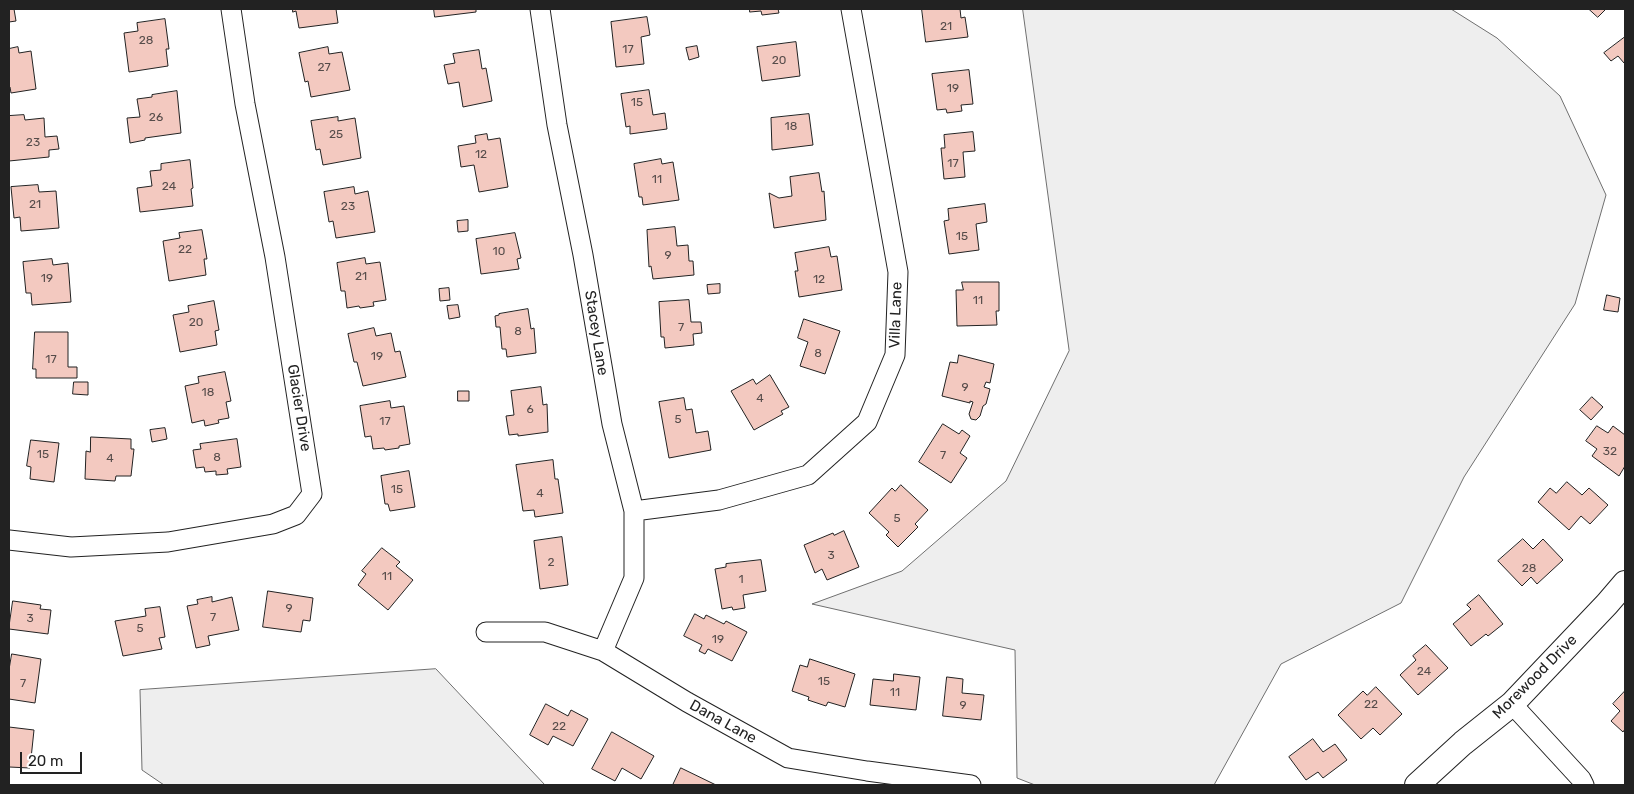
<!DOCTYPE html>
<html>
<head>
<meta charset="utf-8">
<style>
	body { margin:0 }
	#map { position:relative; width:1634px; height:794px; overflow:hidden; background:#fff; font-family:Rubik,sans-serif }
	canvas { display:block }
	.frame { position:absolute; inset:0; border:10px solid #222; pointer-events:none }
	.scale { position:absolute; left:20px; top:752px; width:62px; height:22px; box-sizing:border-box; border:2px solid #222; border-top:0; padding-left:6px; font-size:15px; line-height:18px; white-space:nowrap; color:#222; -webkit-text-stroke:4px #fff; paint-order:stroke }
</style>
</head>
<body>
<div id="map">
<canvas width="1634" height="794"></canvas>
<div class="frame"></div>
<div class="scale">20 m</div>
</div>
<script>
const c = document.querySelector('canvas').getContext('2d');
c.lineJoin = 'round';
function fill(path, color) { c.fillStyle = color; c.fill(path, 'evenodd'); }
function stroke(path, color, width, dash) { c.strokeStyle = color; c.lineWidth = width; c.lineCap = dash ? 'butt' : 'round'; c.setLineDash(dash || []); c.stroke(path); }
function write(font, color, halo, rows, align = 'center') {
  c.font = font + ' Rubik,sans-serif'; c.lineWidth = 4; c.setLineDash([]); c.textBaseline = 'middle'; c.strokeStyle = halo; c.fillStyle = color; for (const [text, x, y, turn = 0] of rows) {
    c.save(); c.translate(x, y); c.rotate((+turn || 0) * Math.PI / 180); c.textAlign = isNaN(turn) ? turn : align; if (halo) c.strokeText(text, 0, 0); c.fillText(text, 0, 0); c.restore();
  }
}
const green = new Path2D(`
	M1023,9h428l46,29 63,58 46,99 -31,109 -111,173 -63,126 -120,61 -67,121h-179l-18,-7 -2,-128 -203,-46 90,-33 104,-90 63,-130z
	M436,669l109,116h-381l-22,-15 -2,-80z`);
fill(green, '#eee');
stroke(green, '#6f6f6f', 1);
const building = new Path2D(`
	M9,9h5l2,12 -7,1z
	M293,9h43l2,14 -39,5 -3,-17 -3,1z
	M434,9h42v3l-41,5z
	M750,9h30h-2l1,4 -17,2 -1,-4 -11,1z
	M922,9h38l1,9 4,-1 3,20 -42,5z
	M1589,9h17l-8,8z
	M647,17l3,18 -9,2 3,27 -28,3 -5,-45z
	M165,19l4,30h-3l2,17 -39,6 -5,-39 14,-2 -1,-8z
	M1625,37v25l-1,1 -6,-7 -7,5 -7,-8z
	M796,42l4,34 -38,5 -5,-34z
	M697,46l2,11 -10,3 -3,-12z
	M18,47l1,6 12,-2 5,38 -25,4 -1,-6h-1v-38z
	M328,47l1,7 13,-2 8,38 -39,7 -3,-16 -3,1 -6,-29z
	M479,50l3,19 4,-1 6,33 -29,6 -4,-25 -11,2 -4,-19 11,-2 -2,-9z
	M969,70l4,34 -12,1 1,6 -15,2 -1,-4 -9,1 -5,-36z
	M649,90l4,25 12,-2 2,16 -37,5v-8l-4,1 -5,-33z
	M177,91l4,42 -36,5v2l-15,3 -3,-25 13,-1 -3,-18 15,-2v-2z
	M809,114l4,31 -41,5 -1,-32z
	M24,115l1,5 19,-2 1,19 12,-1 2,13 -10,1v7l-40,4v-45z
	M338,117v4l17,-3 6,40 -38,7 -3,-16 -4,1 -5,-29z
	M973,132l2,19 -12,1 2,25 -21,2 -3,-31h4l-1,-13z
	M487,134l1,6 12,-2 8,49 -29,5 -5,-27 -13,2 -3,-21 18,-3 -1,-7z
	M661,159l1,5 11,-2 6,38 -36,5 -1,-8h-3l-5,-33z
	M190,160l3,28 -2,1 2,17 -53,6 -3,-24 15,-2 -2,-15 11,-1v-6z
	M819,173l3,19 2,-1 2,29 -52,8 -5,-35 10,5 13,-2 -2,-19z
	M38,185l1,7 17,-1 3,37 -38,3 -1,-14 -6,1 -3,-31z
	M354,187l1,7 13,-3 7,41 -39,6 -3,-17 -4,1 -5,-30z
	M985,204l2,18 -11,2 3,26 -30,4 -5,-33 5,-1 -1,-11z
	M468,220v11l-10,1 -1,-11z
	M675,227l2,19 11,-1 1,16h4l1,14 -41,4 -2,-13 -2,1 -2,-37z
	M202,230l5,29h-3l2,16 -37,6 -6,-40 17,-3 -1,-5z
	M515,233l6,25 -4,1 2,10 -38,5 -5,-35z
	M829,247l2,10 6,-1 5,34 -43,7 -4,-26h3l-3,-18z
	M365,258l1,6 14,-2 6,38 -13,2 1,4 -14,2 -1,-2 -12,2 -2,-17h-4l-4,-28z
	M52,259l1,6 15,-2 3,39 -39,3 -1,-12h-5l-3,-31z
	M962,282h37v29h-3l1,14 -40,1 -1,-36h7z
	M720,284v9l-12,1 -1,-9z
	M449,288l1,12 -10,1 -1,-12z
	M1607,295l13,3 -2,14 -14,-2z
	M689,300l2,22h10l1,11 -9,1 1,11 -29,3 -1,-11h-3l-2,-35z
	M214,301l5,29 -4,1 2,14 -37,7 -7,-37 16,-3 -1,-6z
	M458,305l2,12 -11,2 -2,-13z
	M528,309l3,20 3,-1 2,25 -29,4 -1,-8h-4l-2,-22h-4l-1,-11 4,-1v-1z
	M804,319l36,12 -15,43 -25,-8 8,-24 -10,-4z
	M374,328l2,8 15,-3 4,19 5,-1 6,26 -43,9 -6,-24h-3l-6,-28z
	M35,332h33v35h9v11h-41v-9h-3z
	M959,355l35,9 -4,19 -4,-1 -2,5 6,2 -4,15 -3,2 -3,10 -4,4 -5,-1 -2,-5 4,-12 -3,-1v2l-28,-7 8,-34 7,1z
	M225,372l6,29 -5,1 3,16 -11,2 1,3 -14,3 -1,-6 -12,3 -7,-37 14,-3 -1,-6z
	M770,375l19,32 -8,4 2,3 -29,16 -23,-39 22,-12 3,5z
	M74,382h14v13l-15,-1z
	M541,387l2,18 4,-1 1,28 -30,4v-2l-9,1 -3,-19 8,-1 -3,-24z
	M458,391h11v10h-11z
	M1592,397l11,10 -12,13 -11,-10z
	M684,398l2,12 6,-1 4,24 12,-2 3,19 -42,8 -10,-56z
	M390,401l1,7 13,-2 6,38 -11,2v2l-14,2 -1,-2 -11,1 -2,-13 -6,1 -5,-31z
	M943,424l16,10 3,-4 8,6 -10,17 7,5 -16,25 -32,-21z
	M1597,426l11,7 5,-7 12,9v31l-6,10 -27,-20 5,-7 -11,-8z
	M165,428l2,11 -15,3 -2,-12z
	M91,437l40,2v10h3l-3,27h-15l-1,5 -30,-2 1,-28 4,1z
	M237,439l4,28 -14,2 1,5 -12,1v-4l-11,1 -1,-5 -8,1 -3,-18 8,-1 -1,-5z
	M31,440l28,3 -5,39 -24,-3 1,-12 -4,-1z
	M553,460l2,19h3l5,34 -28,4 -1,-7 -11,1 -7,-46z
	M409,471l6,36 -25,4 -2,-7h-3l-4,-28z
	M1567,482l15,13 7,-7 19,17 -18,19 -9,-8 -12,14 -31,-28 12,-14 6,5z
	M901,485l27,25 -13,14 3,3 -20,20 -12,-12 3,-3 -20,-19 23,-25 3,3z
	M844,531l15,36 -32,13 -5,-11 -7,4 -11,-28 29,-12 1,2z
	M562,537l6,48 -28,4 -6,-48z
	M1523,539l10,10 10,-10 20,21 -26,24 -6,-7 -9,9 -24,-25z
	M382,548l18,14 -4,4 17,14 -25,30 -30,-25 8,-11 -4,-3z
	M761,560l5,31 -23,4 2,13 -12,2 -1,-3 -10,2 -7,-40 11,-2v-3z
	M268,591l45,7 -3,23 -7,-1 -2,12 -38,-5z
	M1479,595l24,29 -15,12 -2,-2 -15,12 -18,-22 18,-15 -4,-4z
	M212,597v5l20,-5 7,33 -31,6 2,9 -14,3 -9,-42 11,-2 -1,-4z
	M13,601l28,4 -1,4 11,1 -3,24 -39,-5z
	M160,607l5,30 -6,1 3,11 -39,7 -8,-35 31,-5 -1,-7z
	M695,614l9,5 2,-4 18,9 2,-3 21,11 -15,29 -24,-12 -3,5 -6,-3 3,-6 -18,-9z
	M1426,645l22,23 -30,27 -18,-20 16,-15 -3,-4z
	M12,654l29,5 -6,44 -26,-4v-29z
	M810,659l45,15 -10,33 -17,-5 -2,4 -18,-6 1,-3 -17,-6 8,-26 7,2z
	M894,674l26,3 -4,33 -46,-5 3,-26 20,2z
	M947,677l16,2 -1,14 22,2 -3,25 -38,-4z
	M1376,687l26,27 -22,21 -7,-7 -12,11 -23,-24 25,-24 4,4z
	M1625,691v38l-2,3 -12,-11 9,-10 -7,-7z
	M546,704l22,12 3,-6 17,9 -15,27 -20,-10 -5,9 -18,-10z
	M9,727l25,3 -4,38 -21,-1z
	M612,732l42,24 -13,23 -19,-11 -7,13 -23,-12z
	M1313,739l10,13 12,-8 12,16 -24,18 -5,-6 -12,8 -17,-23z
	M681,768l35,17h-43z`);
fill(building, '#f3c9c0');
stroke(building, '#222', 1);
const minor = new Path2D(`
	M540,9l17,116 26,130 29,169 22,87v67l-31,73
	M634,511l85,-11 89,-25 59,-53 28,-67 3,-83 -47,-263
	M9,540l62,7 97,-5 105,-18 23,-9 16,-21 -37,-237 -30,-153 -14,-95
	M486,632h59l58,19 84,51 101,56 79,13 104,14
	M1512,704l69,75 3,6`);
const tertiary = new Path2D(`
	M1417,785l46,-42 49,-39 95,-100 18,-21`);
stroke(minor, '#222', 21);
stroke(tertiary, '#222', 26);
stroke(minor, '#fff', 19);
stroke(tertiary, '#fff', 24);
write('12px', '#564c4a', null, [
	["21",946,27],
	["28",146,41],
	["17",628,50],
	["20",779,61],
	["27",324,68],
	["19",953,89],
	["15",637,103],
	["26",156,118],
	["18",791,127],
	["25",336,135],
	["23",33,143],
	["12",481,155],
	["17",953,164],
	["11",657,180],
	["24",169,187],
	["21",35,205],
	["23",348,207],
	["15",962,237],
	["22",185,250],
	["10",499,252],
	["9",668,256],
	["21",361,277],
	["19",47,279],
	["12",819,280],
	["11",978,301],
	["20",196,323],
	["7",681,328],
	["8",518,332],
	["8",818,354],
	["19",377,357],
	["17",51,360],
	["9",965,388],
	["18",208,393],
	["4",760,399],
	["6",530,410],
	["5",678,420],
	["17",385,422],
	["32",1610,452],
	["15",43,455],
	["7",943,456],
	["8",217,458],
	["4",110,459],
	["15",397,490],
	["4",540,494],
	["5",897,519],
	["3",831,556],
	["2",551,563],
	["28",1529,569],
	["11",387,577],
	["1",741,580],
	["9",289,609],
	["7",213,618],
	["3",30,619],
	["5",140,629],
	["19",718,640],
	["24",1424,672],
	["15",824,682],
	["7",23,684],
	["11",895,693],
	["22",1371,705],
	["9",963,706],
	["22",559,727]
]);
write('15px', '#222', '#fff', [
	["Villa Lane",896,315,-88],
	["Stacey Lane",596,333,81],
	["Glacier Drive",299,408,81],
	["Morewood Drive",1535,677,-45],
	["Dana Lane",723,722,29]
]);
</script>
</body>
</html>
